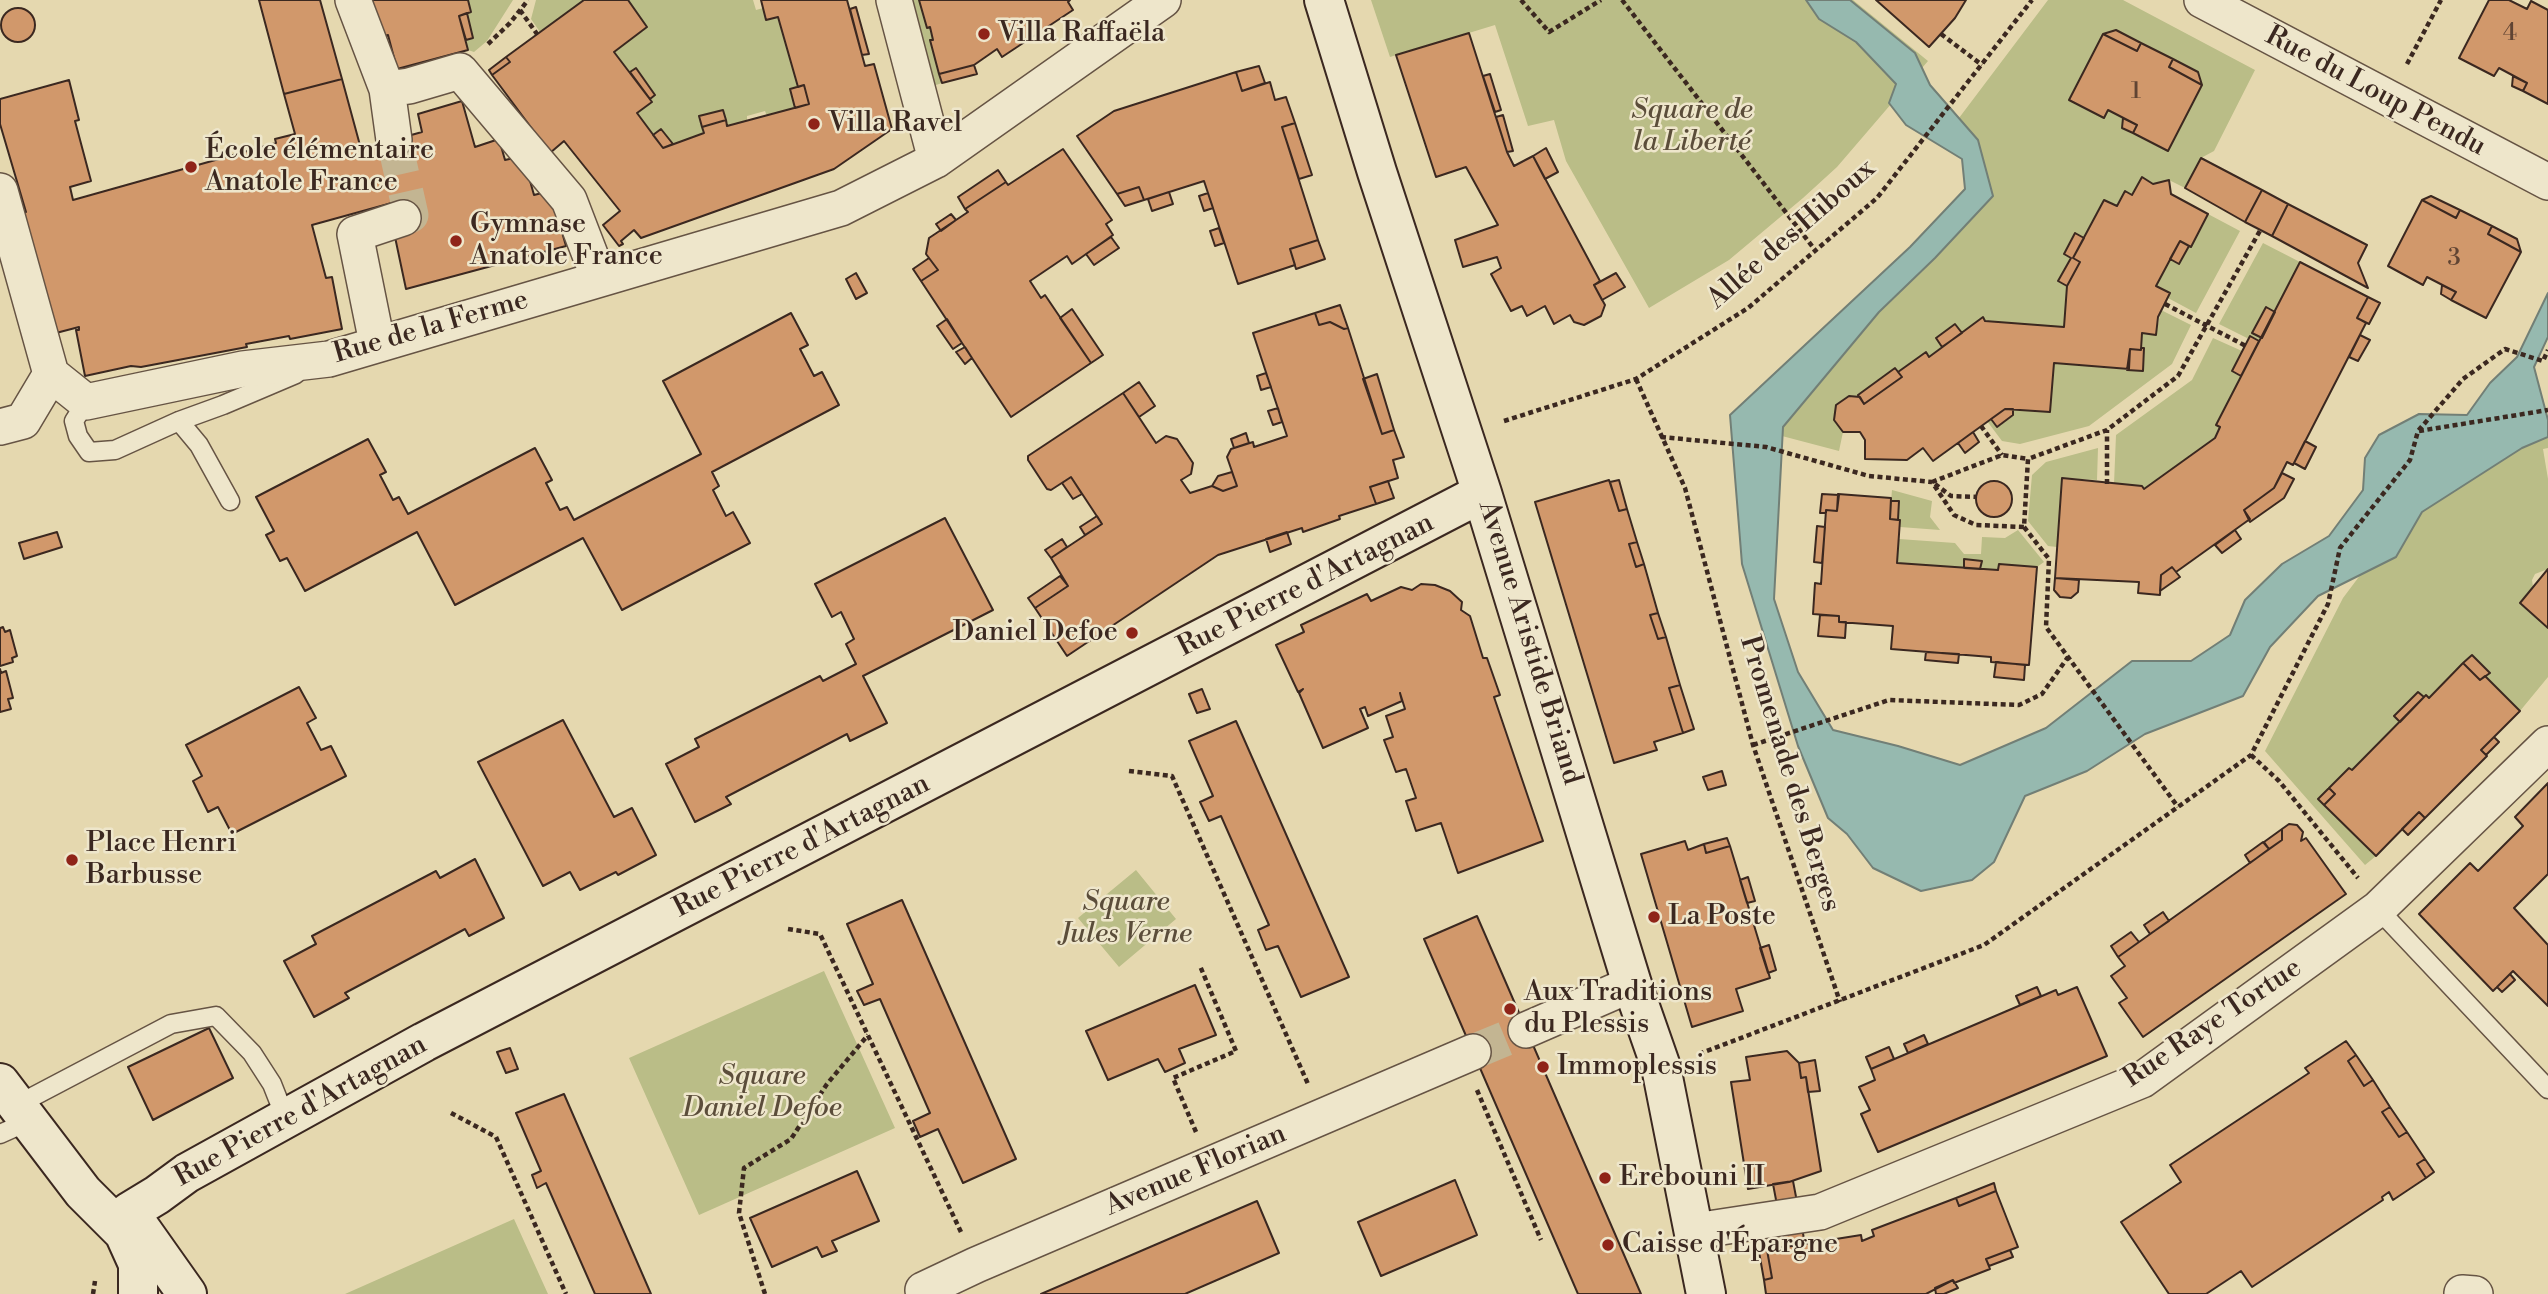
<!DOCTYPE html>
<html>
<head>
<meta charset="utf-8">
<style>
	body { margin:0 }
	canvas { display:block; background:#e5d8af }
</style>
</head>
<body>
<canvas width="2548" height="1294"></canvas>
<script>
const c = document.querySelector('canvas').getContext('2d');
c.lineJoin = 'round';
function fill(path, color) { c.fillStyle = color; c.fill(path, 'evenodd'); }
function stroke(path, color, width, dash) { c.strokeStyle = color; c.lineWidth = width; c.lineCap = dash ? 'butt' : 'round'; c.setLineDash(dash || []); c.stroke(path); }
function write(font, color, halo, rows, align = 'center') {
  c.font = font + ' "Libre Bodoni",serif'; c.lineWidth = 5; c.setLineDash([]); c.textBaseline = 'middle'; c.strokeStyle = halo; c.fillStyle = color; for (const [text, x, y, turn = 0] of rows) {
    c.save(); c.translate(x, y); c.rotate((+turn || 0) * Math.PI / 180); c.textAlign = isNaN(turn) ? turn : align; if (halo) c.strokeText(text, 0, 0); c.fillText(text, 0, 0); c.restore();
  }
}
fill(new Path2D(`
	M468,0h45l-26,41 -13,11 -6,-2 -2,-10 7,-3 -6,-24 4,-1z
	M536,0h48l-44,32 -9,-13z
	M628,0h125l3,10 7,-2 3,12 12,-3 20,70 -3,21 -28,8 -2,-5 -18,5v5l-20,5 -28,-10 5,17 -31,11 -12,-15 -8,6 -16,-22 15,-10 -2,-4 5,-5 -19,-26 -6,4 -16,-20 33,-25z
	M899,0h20l8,28 3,-1 3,13 -3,1 12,42 -18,6z
	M1371,0h482l75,61 -91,106 -34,31 -74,62 -80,48 -83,-147 -12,-41 -26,6 -33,-101 -105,32z
	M2048,0h75l132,70 -41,81 -13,7 -16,30 -16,-8 -16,4 -11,-6 -10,17 -15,11 -13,-6 -20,38 -10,-5 -10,21 7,4 -13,23 9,5 -3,41 -79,-6 -3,-3 -20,15 -26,5 6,9 -13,10 -3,-5 -28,20 -3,-4 -37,27 2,2 -23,8 -3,15 9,12 -4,19 -57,-15 1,-9 96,-115 56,-54 58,-62 -15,-56 -19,-22z
	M2208,214l32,17 -44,82 -28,-15 2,-5 -14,-7 14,-27 9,5z
	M2263,243l37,19 -25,50 -10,-4 -12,25 9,5 -2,3 -10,-4 -1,2 -30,-15z
	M2161,310l30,15 -19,39 -83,62 -69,18 -18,-3 -15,-20 4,-2 7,8 15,-11v-7l41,-46 89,8 -1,-38 14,1z
	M2213,338l29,13 -10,20 9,6 -25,48 4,2 -5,11 -71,51 -30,-5 2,-49 76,-55z
	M2548,437v11l-5,1 5,30v90l-13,5 -3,6 1,7 -13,16 28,25v49l-28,34 -34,-34 4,-4 -18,-18 -43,43 -3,-3 -2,2 -6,-5 -24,24 6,6 -48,48 -3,-2 -31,31 58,57 -11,9 -100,-114 78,-153 18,-24 35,-17 26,-45 100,-64z
	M2098,448l-1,32 -35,-2 -5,69 -9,-1 -20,-25 4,-46 14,-13z
	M1892,490l40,11 -2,16 10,13 -40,-3v-7h-2l1,-18 -8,-1z
	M2018,530l26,32 -7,5 -38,-3 -1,6 -18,-1 1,-8 -17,-1v8l-67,-5 2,-24 56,4 9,11h17l1,-17 23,1z
	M1136,870l40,49 -57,48 -41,-49z
	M824,971l71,157 -196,87 -70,-157z
	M514,1219l34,75h-203z`), '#babd87');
const water = new Path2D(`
	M1806,0h44l65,53 15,32 48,55 15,56 -58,62 -56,54 -96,115 -9,172 24,73 35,58 65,16 62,19 86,-37 86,-67h59l39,-26 15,-35 37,-36 47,-28 34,-46 2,-32 14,-23 40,-21 48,1 23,-32 27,-26 31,-64v44l-14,30 14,53v17l-26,11 -100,64 -26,45 -78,39 -48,51 -27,49 -98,38 -58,37 -62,25 -31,66 -22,18 -51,11 -48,-23 -26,-34 -19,-16 -30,-72 -56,-182 -12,-149 180,-168 55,-58 -3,-30 -56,-34 -17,-22 7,-19 -40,-42 -37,-23z`);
fill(water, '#96b9af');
stroke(water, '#727f76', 2);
const building = new Path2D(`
	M259,0h61l22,79 -58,15z
	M372,0h96l3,12 -12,4 9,34 -71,19 -9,-34 -6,2z
	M584,0h44l19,27 -33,25 38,50 -15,11 26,35 41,-15 -2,-6 24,-7 1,6 82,-22 -5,-19 -6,2 -20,-70 -12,3 -5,-20h86l18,66 9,-2 18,65 -58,40 -193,69 -7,-8 -13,11 2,3 -4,2 -16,-21 17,-14 -56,-70 -14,12 -58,-78 18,-13 -4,-5z
	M919,0h151l-2,2 5,8 -71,47 -5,-8 -23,16 -35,9 -9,-34h3l-3,-13 -3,1z
	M1876,0h90l-11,18 -26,29z
	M2489,0h20l18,9 4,-8 17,9v94l-25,-13 4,-8 -28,-15 -5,8 -35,-18z
	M856,7l13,47 -7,1 -12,-46z
	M1 25a17 17 0 1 1 34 0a17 17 0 1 1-34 0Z
	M467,13l6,25 -7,2 -7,-24z
	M2116,30l25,13 -4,8 -34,-17z
	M1469,33l38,119 7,14 19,-10 67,125 -6,4 11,20 -4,11 -17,9 -10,-3 -4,-7 -16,9 -9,-18 -18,10 -5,-10 -11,5 -20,-37 10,-6 -4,-11 -34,10 -8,-27 43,-15 -32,-58 -30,10 -40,-122z
	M2103,34l34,17 4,-8 32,16 -4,8 33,18 -34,66 -35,-18 4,-8 -29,-15 -4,8 -35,-18z
	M506,57l4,5 -18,13 -3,-5z
	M2173,59l25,13 4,13 -33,-18z
	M974,65l3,9 -35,9 -3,-9z
	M1259,66l6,17 -23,8 -6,-19z
	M636,68l19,27 -5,4 -20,-27z
	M1236,72l6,19 28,-9 5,18 11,-3 9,26 -13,4 36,113 -28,9 5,16 -57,19 -34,-103 -60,19 -5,-13 -22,7 -40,-58 37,-25z
	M1490,74l11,36 -6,2 -12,-36z
	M2513,76l14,7 -4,8 -11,-5z
	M342,79l19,70 61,-17 -4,-18 44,-13 13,46 24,-8 6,21 18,-4 11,39 16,-4 16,55 -160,43 -11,-52 13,-4 -9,-32 -87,24 14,53 6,-1 10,52 -52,10 -1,-3 -43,8 1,3 -106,20 -10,-1 -46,10 -9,-46h3v-3l-23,6 -34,-120 4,-1 -26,-88v-25l69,-19 10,40 -4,1 16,60 -21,6 3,13 203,-57 -1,-4 20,-5 -11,-40z
	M804,85l5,19 -14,4 -5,-19z
	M723,110l3,10 -24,7 -3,-11z
	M1503,115l10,36 -6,1 -11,-35z
	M2123,118l14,7 -4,8 -11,-5z
	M1295,123l17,52 -13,4 -17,-52z
	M661,129l12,15 -10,4 -10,-13z
	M1546,148l12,24 -13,7 -12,-23z
	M1063,149l49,71 -6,4 7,11 -41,29 -5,-8 -37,25 11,17 4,-3 46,68 -80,54 -90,-136 17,-11 -12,-16 3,-16 39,-26 -3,-3 41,-27 2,3z
	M2201,158l61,32 -17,32 -60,-34z
	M998,170l8,12 -41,27 -7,-12z
	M2142,177l11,7 16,-4 2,14 37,20 -17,33 -11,-6 -24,45 14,7 -12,24 -2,18 -14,-2 -1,17 -11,-1 -1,20 -75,-6 -4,49 -45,-3 -72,52 -10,-13 -16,12 -42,-1v-19l-5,-8h-17l-9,-12 2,-15 13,-9 11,1 4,7 38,-27 -4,-5 28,-20 3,5 54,-40 2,4 79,6 3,-41 13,-24 -7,-4 31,-58 13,6 8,-15 7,4z
	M1139,187l5,13 -19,6 -8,-12z
	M2262,190l26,14 -16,32 -27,-14z
	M1169,192l4,12 -21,7 -4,-12z
	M1208,193l5,15 -9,3 -5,-15z
	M2431,196l29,14 -4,8 -34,-18z
	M2422,200l34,18 4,-8 32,16 -4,8 33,18 -35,66 -35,-18 5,-8 -29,-15 -4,8 -35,-19z
	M2288,204l79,41 -9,18 10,25 -96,-52z
	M951,214l5,6 -15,11 -5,-7z
	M2492,226l25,13 4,13 -33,-18z
	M1219,228l5,15 -9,3 -5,-15z
	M2075,233l9,5 -11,20 7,4 -13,24 -9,-5 13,-23 -7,-4z
	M1111,237l8,11 -25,17 -8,-11z
	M1318,240l7,19 -29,10 -6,-20z
	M2180,241l9,5 -10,18 -9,-5z
	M929,258l9,12 -17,11 -8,-12z
	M2300,262l68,35 -11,21 9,5 -73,142 -6,-3 -13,26 -30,22 6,9 -74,53 -4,-5 -11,8 -1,20 -22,-2 1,-11 -84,-4 7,-100 80,8 2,3 71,-51 5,-11 -4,-2z
	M856,273l11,20 -11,6 -10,-20z
	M1616,273l9,14 -23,13 -8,-15z
	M2442,285l14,7 -5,8 -10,-6z
	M2368,297l12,6 -11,21 -12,-6z
	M1340,305l8,23 -4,1 -14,-7 -11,3 -4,-12z
	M2266,307l9,5 -13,26 -10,-5z
	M1072,309l31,46 -12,8 -31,-45z
	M791,313l17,32 -8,4 14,27 8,-4 17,33 -127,67 7,14 -6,4 13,26 7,-4 17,31 -128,67 -39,-72 -128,67 -38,-73 -112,59 -18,-33 -7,3 -14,-26 8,-4 -18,-34 112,-58 18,33 -6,3 13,25 6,-3 9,17 127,-66 17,32 -6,3 14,27 7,-3 7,13 127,-66 -38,-73z
	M1315,313l4,12 11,-3 14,7 4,-1 34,106 12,-4 10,27 -11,3 5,18 -28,9 6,17 -37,12 1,3 -37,13 -1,-4 -84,27 -151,101 -32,-48 33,-22 -17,-28 51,-34 -31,-47 -20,13 -4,-1 -19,-29v-4l95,-63 33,50 10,-7 11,3 16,24 -2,11 -10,6 9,13 22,-7 11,5 14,-5 -10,-29 4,-8 22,-7 1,5 33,-11 -34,-103z
	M947,319l15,24 -9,6 -16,-23z
	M1955,324l7,9 -20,14 -6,-9z
	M2360,335l10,5 -12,21 -9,-4z
	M2250,336l9,5 -18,35 -9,-5z
	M965,347l7,11 -7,6 -9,-12z
	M2141,348h3l-1,23 -16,-1 3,-21 11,1z
	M1895,368l7,9 -38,27 -6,-9z
	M1266,373l5,14 -10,3 -4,-14z
	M1377,374l17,56 -12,4 -19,-55z
	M1139,382l16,24 -16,11 -16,-24z
	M1278,408l4,14 -9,3 -5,-14z
	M2005,409h8v6l-16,12 -6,-8z
	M1973,432l6,10 -14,11 -7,-10z
	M1246,433l3,10 -15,5 -3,-9z
	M2305,441l11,6 -11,22 -11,-6z
	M1232,472l5,14 -14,5 -11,-5 6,-10z
	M2282,473l12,6 -10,19 -34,24 -6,-12 30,-22z
	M1071,477l11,17 -9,5 -11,-16z
	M1609,480l10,31 8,-2 10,33 -8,2 7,23 8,-3 14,49 -8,2 8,24 8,-2 14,48 -11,3 14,45 -29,9 3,8 -43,13 -79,-261z
	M1619,480l8,29 -8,2 -9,-29z
	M1388,481l6,17 -18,6 -6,-17z
	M1976 499a18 18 0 1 1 36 0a18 18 0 1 1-36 0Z
	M1822,494l17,1 -2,16 -11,-1v3h-6z
	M1838,494l53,4 -1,21 10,1 -3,43 101,7 1,-6 38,3 -8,98 -38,-3v-5l-100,-8 2,-23 -54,-4v-6l-26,-2 2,-31 6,1 5,-74 11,1z
	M1891,501h8l-1,19 -8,-1z
	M1097,516l5,8 -17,11 -5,-8z
	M945,518l48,92 -130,66 24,47 -37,18 -3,-7 -121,63 5,7 -36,18 -29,-58 33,-17 -4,-8 125,-63 3,5 33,-17 -10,-20 8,-5 -13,-27 -9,5 -17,-33z
	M1817,526l8,1 -3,36 -8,-1z
	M2235,530l6,9 -19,14 -7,-8z
	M57,532l5,15 -38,12 -5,-16z
	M1287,532l4,12 -21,8 -4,-13z
	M1062,539l5,8 -16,11 -6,-8z
	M1637,542l7,22 -8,3 -7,-23z
	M1964,559l18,2 -2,8 -16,-1z
	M2172,567l8,10 -20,14 1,-16z
	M2548,569v59l-28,-25z
	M1060,576l8,10 -33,22 -7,-10z
	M2055,578l24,2 -1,12 -7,6 -11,-1 -6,-7z
	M1421,584l14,1 15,6 12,11 -1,8 9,6 13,42h4l13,37 -6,2 49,144 -85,32 -17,-50 -25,8 -10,-30 10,-3 -10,-29 -10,3 -12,-32 9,-3 -7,-21 19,-7 -5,-16 2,8 -34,15 -3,-9 -5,2 8,19 -45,20 -24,-55 4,-4 -5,3 -22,-47 28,-13 -3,-7 66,-31 4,7 30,-14 11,3z
	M1658,613l8,24 -8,2 -8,-24z
	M1820,615l19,1v6h7l-1,16 -27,-2z
	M3,627l2,5 5,-2 7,26 -5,2 1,4 -13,4v-38z
	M1926,652l33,2 -1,9 -33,-3z
	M2472,655l18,18 -10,7 -17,-17z
	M1996,662l29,3 -1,15 -30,-3z
	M2463,663l17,17 5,-4 35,35 -39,39 6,6 -62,62 -6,-6 -43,44 -52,-51 11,-11 -6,-6 20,-20 3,2 72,-73 2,-2 3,3z
	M0,669l1,4 5,-2 7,27 -5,1 3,10 -11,3z
	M1680,685l14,44 -11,4 -14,-45z
	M299,687l17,31 -9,5 14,27 10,-4 15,30 -114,58 -14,-27 -10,5 -15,-31 9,-5 -16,-31z
	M1202,689l8,20 -13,4 -8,-19z
	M2418,692l6,5 -24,25 -6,-6z
	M563,720l51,97 18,-9 24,47 -38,20 -2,-3 -36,18 -10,-18 -27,14 -65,-124z
	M1236,721l113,256 -48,20 -23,-51 -12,4 -8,-20 11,-5 -48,-109 -12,5 -9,-19 13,-6 -24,-55z
	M2494,737l5,5 -13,13 -5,-5z
	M1722,771l4,14 -18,5 -5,-13z
	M2548,783v91l-34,34 34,37v61l-35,-35 -20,20 -74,-77 51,-51 8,8 45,-45 -8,-9z
	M2329,788l6,6 -11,11 -6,-6z
	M2419,812l6,6 -17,17 -6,-6z
	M2289,824l8,1 6,7 -2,9 5,-3 40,56 -203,143 -24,-34 8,-5 -16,-22 14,-10 -7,-9 164,-117v-11z
	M2282,829v11l-13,9 -5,-7z
	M1727,838l3,8 -24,7 -2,-9z
	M1685,841l3,9 16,-6 2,9 24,-7 40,132 -34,11 7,22 -51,16 -51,-173z
	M2263,842l6,7 -19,14 -5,-8z
	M475,859l29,59 -35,18 -4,-7 -120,64 4,5 -35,19 -30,-56 32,-17 -4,-8 124,-65 4,7z
	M1748,877l7,24 -8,2 -7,-23z
	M902,900l114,259 -53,24 -25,-54 -18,8 -7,-16 17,-8 -50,-114 -16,6 -7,-14 16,-7 -26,-60z
	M2163,912l6,9 -19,13 -6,-9z
	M1477,916l164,378h-63l-154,-355z
	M2131,932l8,10 -21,15 -7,-11z
	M1769,945l7,25 -8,3 -8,-25z
	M2510,974l5,6 -13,12 -5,-5z
	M1195,985l21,50 -37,14 6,14 -20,9 -7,-13 -50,21 -22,-49z
	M2037,987l4,9 -21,9 -4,-9z
	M2077,987l30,69 -229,96 -17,-38 9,-4 -11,-23 16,-7 -4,-11 185,-79 2,5z
	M209,1028l24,50 -80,42 -25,-53z
	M1924,1035l4,9 -20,9 -4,-9z
	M2346,1041l10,14 -8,6 16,25 9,-6 17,27 -8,5 17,25 8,-5 18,27 -8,5 9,14 -33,22 -4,-8 -7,5 1,3 -131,87 -11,-16 -35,23h-37l-48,-72 60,-40 -11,-17 139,-92 -4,-5z
	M1889,1047l5,12 -23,10 -5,-12z
	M510,1048l8,21 -12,4 -9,-21z
	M1787,1051l12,12 2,15 5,-1 15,94 -32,11 -41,7 -17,-107 19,-2 -4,-23z
	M2356,1055l17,25 -9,6 -16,-25z
	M1815,1060l5,31 -12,1 -2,-15 -5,1 -2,-15z
	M564,1094l87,200h-56l-49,-111 -9,5 -5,-13 9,-4 -25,-58z
	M2390,1107l17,25 -8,5 -17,-25z
	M2425,1159l9,13 -8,6 -9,-14z
	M857,1171l22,50 -47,20 5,10 -15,6 -5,-10 -45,20 -22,-49z
	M1455,1180l22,55 -96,41 -23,-54z
	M1793,1181l12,63 -20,3 -12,-63z
	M1994,1183l2,8 -37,15 -3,-8z
	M1996,1191l22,56 -32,12 4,10 -36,14 -1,-3 -27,14h-160l-2,-14 8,-2 -5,-28 94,-15 1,6 12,-5 -2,-6 84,-32 3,8z
	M1257,1201l22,52 -94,41h-144z
	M1767,1250l5,28 -8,2 -5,-28z
	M2010,1250l3,7 -24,9 -3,-7z
	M1953,1280l5,8 -14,6h-8l-1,-6z`);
fill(building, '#d1986b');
stroke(building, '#3b2820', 2);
stroke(new Path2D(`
	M394,140l17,75 -8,3
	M1473,1052l53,-22`), '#c3b592', 35, [35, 18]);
const lane = new Path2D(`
	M86,402l-12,19 4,15 11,16 26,-2 64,-29 44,-16 73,-31
	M179,421l20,24 31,56
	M2378,909l170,180
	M17,1105l154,-81 45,-8 36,37 20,31 13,33
	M0,1134l29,-13`);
const street = new Path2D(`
	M353,0l34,89 22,-3 51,-15 109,129 30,78
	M894,0l42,160
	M2202,0l346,182
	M387,89l7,51
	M0,191l51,183
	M374,328l-19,-94 48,-16
	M51,374l35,28 157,-33 86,-10 512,-151 95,-48 227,-160
	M0,427l23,-6 28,-47
	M1526,1030l106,-46
	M1695,1231l125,-19 322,-132 236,-171 170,-165
	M2462,1293l13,1
	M925,1294l-2,-4 53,-25 497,-213`);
const secondary = new Path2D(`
	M1324,0l53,172 105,321 150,491 29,83 45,227
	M0,1083l83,109 41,41 14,31v30
	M129,1212l28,-17 30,-22 237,-131 1058,-549
	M134,1219l53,75`);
stroke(lane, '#665444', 21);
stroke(street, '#665444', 38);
stroke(secondary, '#3b2820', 42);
stroke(new Path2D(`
	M1521,0l28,32 52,-32
	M1622,0l193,250
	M520,10l17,24
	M1941,34l41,31
	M488,44l22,-21 18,-23
	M2407,64l34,-64
	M2165,304l81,42
	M1636,379l49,109 68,257 87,257
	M1504,421l132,-42 112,-71 129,-110 155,-198
	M1981,426l21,29
	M2419,431l129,-21
	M1661,437l105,10 103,29 63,6 22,33 22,10 48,2 4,-68 79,-29 71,-54 83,-147
	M1932,482l70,-27 26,4
	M1935,484l16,12 26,1
	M2107,484v-54
	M2024,527l25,32 -3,68 132,180
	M1753,745l136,-45 130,5 23,-11 26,-37
	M2251,755l28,26 79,97
	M1129,771l43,5 136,308
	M788,929l32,5 141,298
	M1699,1054l285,-109 267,-190 77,-151 12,-56 70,-88 8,-29 45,-52 42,-30 38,12 5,-11
	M1477,1090l64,150
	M451,1113l45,24 70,157
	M1196,1132l-23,-54 63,-27 -36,-85
	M93,1294l2,-13
	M765,1294l-26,-81 5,-45 47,-29 36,-55 41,-49`), '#3b2820', 4.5, [5, 3.5]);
stroke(lane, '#eee6cb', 18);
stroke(street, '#eee6cb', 35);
stroke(secondary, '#eee6cb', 38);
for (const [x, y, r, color] of [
	[984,34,7,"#8f2418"],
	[814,124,7,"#8f2418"],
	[191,167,7,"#8f2418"],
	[456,241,7,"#8f2418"],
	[1132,633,7,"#8f2418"],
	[72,860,7,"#8f2418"],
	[1654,917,7,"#8f2418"],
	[1510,1009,7,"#8f2418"],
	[1543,1067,7,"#8f2418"],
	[1605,1178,7,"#8f2418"],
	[1608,1245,7,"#8f2418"]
]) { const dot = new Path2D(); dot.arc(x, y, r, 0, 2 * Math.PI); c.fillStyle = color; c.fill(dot); stroke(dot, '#eee6cb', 2.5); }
write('24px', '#604433', null, [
	["4",2510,34],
	["1",2136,92],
	["3",2454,259]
]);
write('28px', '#3b2820', '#eee6cb', [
	["Villa Raffaëla",998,34],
	["Villa Ravel",828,124],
	["École élémentaire",205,151],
	["Anatole France",205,183],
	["Gymnase",470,225],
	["Anatole France",470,257],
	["Daniel Defoe",1118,633,"right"],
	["Place Henri",86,844],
	["Barbusse",86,876],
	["La Poste",1668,917],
	["Aux Traditions",1524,993],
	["du Plessis",1524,1025],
	["Immoplessis",1557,1067],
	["Erebouni II",1619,1178],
	["Caisse d'Épargne",1622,1245]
], 'left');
write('28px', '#3b2820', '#eee6cb', [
	["Rue du Loup Pendu",2375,92,28],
	["Allée des Hiboux",1792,235,-41],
	["Rue de la Ferme",431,328,-16],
	["Rue Pierre d'Artagnan",1306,586,-27],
	["Avenue Aristide Briand",1529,643,73],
	["Promenade des Berges",1789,774,73],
	["Rue Pierre d'Artagnan",802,847,-27],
	["Rue Raye Tortue",2213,1024,-34],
	["Rue Pierre d'Artagnan",301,1112,-29],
	["Avenue Florian",1196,1171,-23]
]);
write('italic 28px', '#5b4d3a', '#eee6cb', [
	["Square de",1692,111],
	["la Liberté",1692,143],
	["Square",1126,903],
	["Jules Verne",1126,935],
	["Square",762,1077],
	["Daniel Defoe",762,1109]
]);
</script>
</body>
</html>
